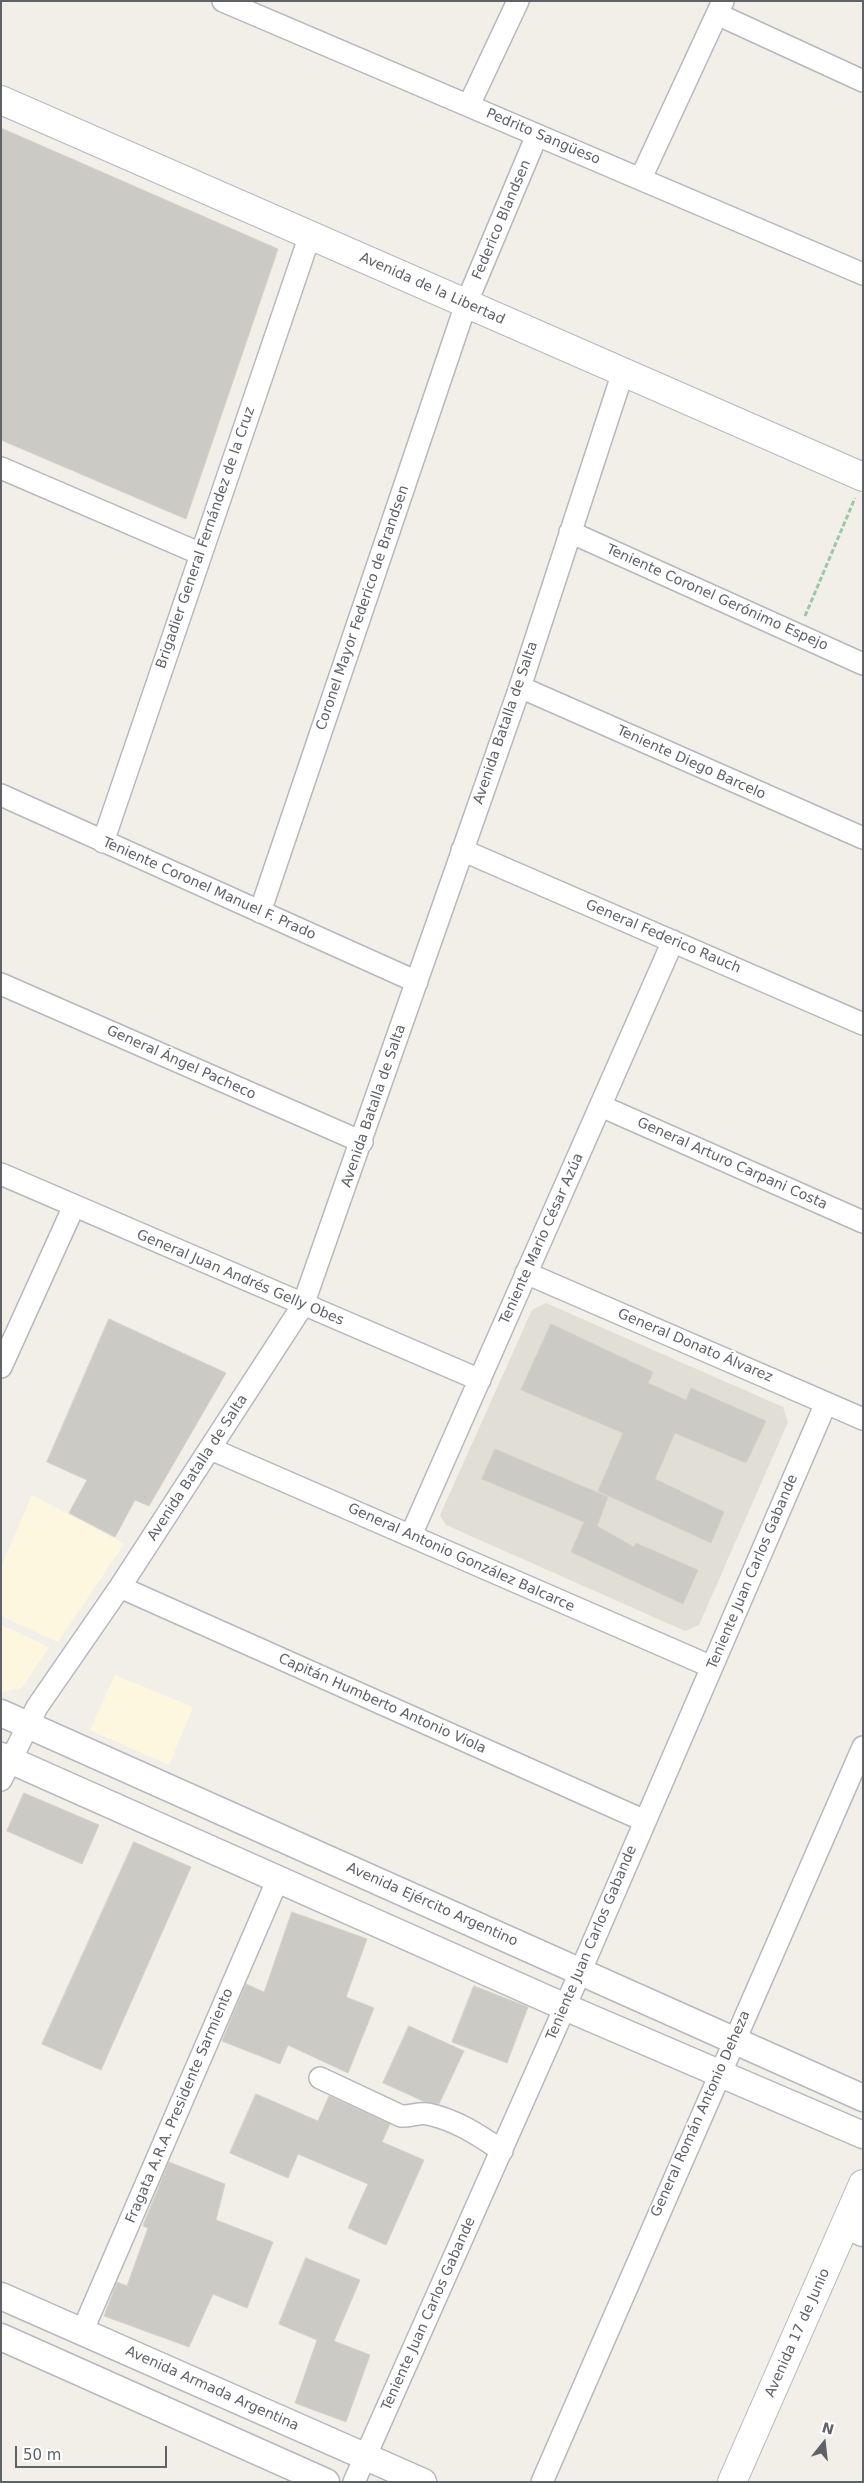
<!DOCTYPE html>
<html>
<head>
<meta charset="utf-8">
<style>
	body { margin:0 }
	#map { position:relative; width:864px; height:2483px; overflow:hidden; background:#f1efe8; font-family:"DejaVu Sans",sans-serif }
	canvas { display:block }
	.frame { position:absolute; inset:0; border:2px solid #5f6368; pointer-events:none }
	.north { position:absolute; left:799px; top:2418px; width:50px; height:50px; -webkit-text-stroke:4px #fff; paint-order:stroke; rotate:16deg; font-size:14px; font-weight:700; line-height:20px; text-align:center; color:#5f6368 }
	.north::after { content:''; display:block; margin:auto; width:18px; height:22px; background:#5f6368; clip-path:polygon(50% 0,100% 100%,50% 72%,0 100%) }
	.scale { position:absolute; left:15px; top:2446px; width:152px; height:22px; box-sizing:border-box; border:2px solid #5f6368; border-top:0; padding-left:6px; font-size:15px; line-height:18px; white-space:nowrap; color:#5f6368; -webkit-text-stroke:4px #fff; paint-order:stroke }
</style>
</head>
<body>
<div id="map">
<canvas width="864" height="2483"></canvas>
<div class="frame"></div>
<div class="north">N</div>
<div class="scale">50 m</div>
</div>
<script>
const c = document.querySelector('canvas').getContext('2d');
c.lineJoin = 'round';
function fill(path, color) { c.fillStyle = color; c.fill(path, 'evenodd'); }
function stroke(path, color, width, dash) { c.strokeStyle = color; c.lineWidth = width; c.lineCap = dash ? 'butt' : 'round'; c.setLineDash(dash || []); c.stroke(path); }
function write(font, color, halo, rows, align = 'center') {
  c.font = font + ' "DejaVu Sans",sans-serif'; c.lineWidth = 4; c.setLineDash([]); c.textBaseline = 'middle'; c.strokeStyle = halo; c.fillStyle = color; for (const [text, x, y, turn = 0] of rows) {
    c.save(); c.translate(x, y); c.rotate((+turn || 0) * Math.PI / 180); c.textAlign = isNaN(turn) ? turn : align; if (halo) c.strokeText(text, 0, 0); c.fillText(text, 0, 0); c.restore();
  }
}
fill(new Path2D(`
	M32,1495l92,49 -66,98 -57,-26v-49z
	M1,1625l48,22 -27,41 -21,4z
	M115,1675l78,32 -24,58 -79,-35z`), '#fef7e0');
fill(new Path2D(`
	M546,1303l237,104 5,15 -89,203 -14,6 -239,-106 -6,-10 92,-205z`), '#e1ded6');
const building = new Path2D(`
	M1,128l277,121 -92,270 -185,-79z
	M109,1319l117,54 -77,133 -14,-6 -20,37 -46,-24 18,-33 -40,-18z
	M551,1324l102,48 -5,11 38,17 5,-12 75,33 -20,42 -71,-30 -20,46 69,33 -13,31 -113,-52 25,-58 -102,-43z
	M495,1449l113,48 -11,29 37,21 2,-4 62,27 -15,34 -112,-52 13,-30 -102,-43z
	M24,1793l75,32 -17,39 -75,-33z
	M134,1842l57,25 -90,203 -59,-26z
	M292,1912l75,27 -21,58 28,11 -26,65 -60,-28 -8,19 -58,-23 24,-57 18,8z
	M474,1986l54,21 -21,56 -55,-21z
	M409,2026l55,25 -25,53 -16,-3 -40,-18z
	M256,2094l62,27 11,-25 61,28 -8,18 42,18 -38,85 -38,-17 20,-44 -70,-30 -10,24 -58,-25z
	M169,2162l56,22 -9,36 57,22 -26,66 -34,-14 -24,53 -85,-31 13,-34 10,4 21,-58 -5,-2z
	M306,2258l54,22 -26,61 36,14 -24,67 -51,-19 22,-63 -38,-16z`);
fill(building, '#cccac5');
stroke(building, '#d6d1c6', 1);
const minor = new Path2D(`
	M223,1l640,273
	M717,14l146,67
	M469,105l49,-104
	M641,178l82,-177
	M1,468l200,86
	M570,532l293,132
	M520,687l343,151
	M1,795l416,187
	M103,842l207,-607
	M462,850l401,174
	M260,912l206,-608 71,-169
	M1,984l361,158
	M601,1106l262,116
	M1,1174l479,206
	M526,1273l337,146
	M1,1367l73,-161
	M211,1449l501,218
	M411,1535l262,-594
	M120,1587l525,234
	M1,1780l36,-73 83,-120 183,-282 217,-618 103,-315
	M320,2078l81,38c10,1 18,-4 27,-2 28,6 51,21 74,37
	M82,2332l196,-453
	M354,2482l211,-475 261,-604
	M542,2482l321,-735`);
const tertiary = new Path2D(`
	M1,1713l862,385
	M1,1756l564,251 298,128
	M845,2225l18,8
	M1,2296l422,186
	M1,2337l325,145`);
const secondary = new Path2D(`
	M1,100l862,377
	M732,2482l131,-298`);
stroke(minor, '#b5b8bc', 24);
stroke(tertiary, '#b5b8bc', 29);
stroke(secondary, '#b6babf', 30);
stroke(new Path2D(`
	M805,616l50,-118`), '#9cc7a9', 3, [5, 2.5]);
stroke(minor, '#fff', 21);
stroke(tertiary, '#fff', 26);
stroke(secondary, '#fff', 28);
write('14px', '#5f6368', '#fff', [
	["Pedrito Sangüeso",543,137,23],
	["Federico Blandsen",502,220,-67],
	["Avenida de la Libertad",432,289,24],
	["Brigadier General Fernández de la Cruz",206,538,-71],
	["Teniente Coronel Gerónimo Espejo",717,598,24],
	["Coronel Mayor Federico de Brandsen",363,608,-71],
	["Avenida Batalla de Salta",506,723,-71],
	["Teniente Diego Barcelo",691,763,24],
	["Teniente Coronel Manuel F. Prado",209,889,24],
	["General Federico Rauch",663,937,23],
	["General Ángel Pacheco",181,1063,24],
	["Avenida Batalla de Salta",374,1106,-71],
	["General Arturo Carpani Costa",732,1164,24],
	["Teniente Mario César Azúa",542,1239,-66],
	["General Juan Andrés Gelly Obes",240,1278,23],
	["General Donato Álvarez",695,1346,23],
	["Avenida Batalla de Salta",198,1468,-57],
	["General Antonio González Balcarce",461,1558,24],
	["Teniente Juan Carlos Gabande",753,1572,-67],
	["Capitán Humberto Antonio Viola",382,1704,24],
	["Avenida Ejército Argentino",432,1905,24],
	["Teniente Juan Carlos Gabande",592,1943,-67],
	["Fragata A.R.A. Presidente Sarmiento",180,2106,-67],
	["General Román Antonio Deheza",701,2114,-66],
	["Teniente Juan Carlos Gabande",429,2314,-66],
	["Avenida 17 de Junio",798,2333,-66],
	["Avenida Armada Argentina",212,2389,24]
]);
</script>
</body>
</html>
